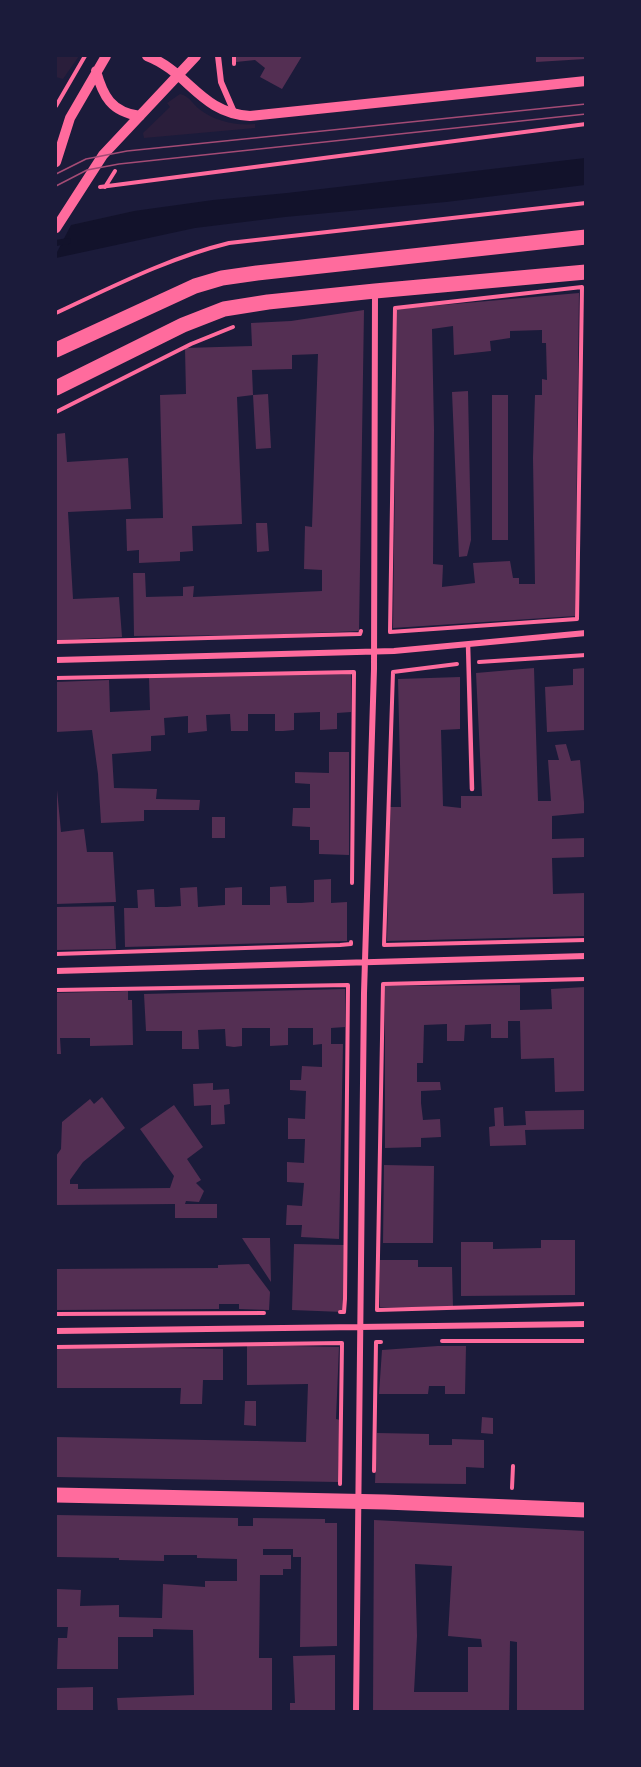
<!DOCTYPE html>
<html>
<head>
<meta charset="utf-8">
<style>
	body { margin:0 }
	#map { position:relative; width:641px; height:1767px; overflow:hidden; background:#1b1b3a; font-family:"Open Sans",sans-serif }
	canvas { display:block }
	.frame { position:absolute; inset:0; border:57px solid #1b1b3a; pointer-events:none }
</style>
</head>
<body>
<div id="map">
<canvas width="641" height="1767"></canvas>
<div class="frame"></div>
</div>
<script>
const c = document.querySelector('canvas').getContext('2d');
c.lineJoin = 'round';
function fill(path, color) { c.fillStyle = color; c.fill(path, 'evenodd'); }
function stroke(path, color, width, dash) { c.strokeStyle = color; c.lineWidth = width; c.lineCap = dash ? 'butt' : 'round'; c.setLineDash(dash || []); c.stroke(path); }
fill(new Path2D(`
	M56,56h23l-16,23 -7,-2z
	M180,94c9,2 12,9 19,15 15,12 37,17 56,15v4l-111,10 -1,-5 27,-26 -3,-4z`), '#2a1e3b');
fill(new Path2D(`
	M585,158v27l-139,17 -161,15 -90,11 -139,30v-4l15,-29 63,-14 79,-11 74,-7z`), '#12122b');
stroke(new Path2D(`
	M56,243l12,-2`), '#12122b', 6);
fill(new Path2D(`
	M235,56h67l-20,33 -22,-12 5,-9 -10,-8 -19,2z
	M536,56h49v3l-49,3z
	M579,293l-4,323 -182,12 4,-319zM453,326l1,29 37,-4 -1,-10 20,-3v-7l32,-1v13h4l1,37 -5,-1v16h-7l-2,63 2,126h-16v-6h-6l-3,-17 -37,2 2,20 -33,4 1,-22 -10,-1 1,-134 -2,-101z
	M364,310l-5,321 -97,4 -128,1 -1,-63h12l1,24 37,-1v-9l11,-1 -1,11 129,-6v-21l-18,-1 1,-43 7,1 6,-173 -26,1v14l-40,1 1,25 -16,2 5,127 -50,2 1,25 -13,1v9l-41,2v-13l-12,1 -1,-32 37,-1 -3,-123 26,-1 -1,-46 67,-2 -1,-23 40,-2z
	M468,391l3,149 -4,16 -8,1 -7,-165z
	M268,394l3,54 -15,1 -3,-54z
	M492,395h16v145h-16z
	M65,433l2,29 61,-4 3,51 -63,3 5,87 46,-2 3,40 -66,3v-206z
	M256,523h11l2,28 -12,1z
	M534,668l4,133h13l-3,-41h11l-4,-15 11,-1 5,17 9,-1 5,53 -33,3v23l33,-1v19l-33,1 1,36 32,-1v43l-198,5 3,-134h11l-3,-128 62,-2v52l-19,1 2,76 18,2v-12h21l-6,-123z
	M585,668v62l-38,2 -2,-45 28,-2v-16z
	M351,673v39l-14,1v16l-17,1v-18l-26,1v17l-11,1h-8v-17h-27v17h-17l-1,-17 -24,1 1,16 -19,2v-17l-24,2 1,17 -14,1v15l-39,3 2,34 43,1 -1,10 44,1 -1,10h-55v11l-43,2 -3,-49 -6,-44 -36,2v-50l53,-2 1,32 40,-2 -1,-33z
	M329,752h20v103l-30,-1v-14h-9v-13l-18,-1 1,-18h17v-24l-15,-1v-11l34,1z
	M57,790l4,42 23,-3 3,23h26l3,50 -60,2v-113z
	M212,817h13v21h-13z
	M331,879v24l16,-1v39l-222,6 -1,-39h14l-1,-18 17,-1 1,18h12l14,-1 -1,-18 17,-1 1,20 27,-2v-17l17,-1v18h28v-18l16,-1 1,17h14l13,-1v-22z
	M114,906l2,43 -60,1v-43z
	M520,985v25l32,-1 -1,-20 34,-2v104l-30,1 -1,-34 -33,1 -1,-38h-12v17h-17v-14l-26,1 -1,16h-17v-17l-23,1 -1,38h-6v19h23l1,8 -20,1v12l2,17 17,-1 1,18 -20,1v9l-36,1v-162z
	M345,989v38l-14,1v16h12l-4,195 -38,-2 1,-12h-16l1,-20 15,1 2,-23 -17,-1v-20l17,1 1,-24h-17v-21l17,1 1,-28 -16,-1v-10h11l1,-14 20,1v-23l-9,1v-17h-25v17l-18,1v-18h-28v18l-8,1 -8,-1 -1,-17 -27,1 1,19h-17v-18h-36l-2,-37z
	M128,991v9h4l1,45 -43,1v-8h-30l1,16h-5v-61z
	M213,1083v7l16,-1 1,15 -6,1 1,19 -14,1v-20l-17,1 -1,-22z
	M102,1097l23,31 -42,34 -13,18v4h8v5l92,-1 4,-12 -34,-47 34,-24 29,42 -16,12 14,21 -5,3 8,8 -5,11 -13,-1 -1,3h32v14h-42v-14l-119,1v-49l5,-7 1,-27 28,-23 4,5z
	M503,1107l1,19 22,-1 -1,-14 60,-1v19l-60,1 1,15 -36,1 -1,-19 6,-1 -1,-18z
	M384,1165l50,1 -1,77h-50z
	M242,1238h28l1,44z
	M541,1240h34v55l-114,1v-54h32v7l48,-1z
	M294,1244l50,1 -1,67 -51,-2z
	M380,1260h38v7h34l1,40h-73z
	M249,1264l21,28 -1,18 -30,-1v-5h-20v5l-163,1v-41l162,-1v-3z
	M247,1345l92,2 -3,72 4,1 -2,62 -282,-5v-40l250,5 2,-58 -61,1z
	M438,1346h28l-1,48h-20v-8h-16l-1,8h-49l3,-44z
	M109,1347l114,2v31h-20l-1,24h-22l1,-16h-125v-40z
	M245,1401h11v25l-12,-1z
	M482,1417l11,1v16l-12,-1z
	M377,1433l52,1v11h23v-6l32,1v28l-18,-1v17l-91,-1z
	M56,1515l182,3v8h15v-8l72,1v4h12v123l-37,1 1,-90h-8v-8h-30v6h28v14h-8v6h-23l-1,83h13v54h-154l-1,-14 77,-3 -1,-65 -40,-1v8h-35v32h-61l1,-31h9l1,-11h-11v-38l24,1 -1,16 39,-1v12l43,1 1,-34 42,3v-6h32v-22l-40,-1v-3h-33v6l-45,-1v-2l-62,-1z
	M374,1520l211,11v181h-68v-70l-7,-1 -1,71h-136zM415,1564l37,2 -4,70 33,3 1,8h-14v45h-54l3,-56z
	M335,1655v57h-45v-9h5l-2,-47z
	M93,1687v25h-37v-24z`), '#542f53');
stroke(new Path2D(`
	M234,56v8
	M56,106l29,-50
	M100,187l486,-63
	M105,187l10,-16
	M582,287l-5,332 -187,13 5,-324z
	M56,313c56,-26 112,-55 173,-70l357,-40
	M56,412l135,-68 42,-17
	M56,642l304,-8 1,-3
	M479,662l107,-7
	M457,664l-64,8 -9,273 202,-5
	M56,678l298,-6 -2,211
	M56,954l284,-9 11,-1v-2
	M586,979l-203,5 -6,326 209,-6
	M56,990l292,-5 -3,314 -1,13h-4
	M56,1314l208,-1
	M442,1341h144
	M56,1347l286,-4 -2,141
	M374,1471l2,-129h5
	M512,1488l1,-22`), '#ff6b9d', 4);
stroke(new Path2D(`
	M468,644l4,145`), '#ff6b9d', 4.5);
stroke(new Path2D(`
	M218,56l3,26 13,30
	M56,660l338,-9 192,-18
	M56,971l530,-15
	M56,1331l530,-7
	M356,1712l8,-719 10,-324 1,-378`), '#ff6b9d', 6);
stroke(new Path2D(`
	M147,56c42,16 53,57 103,60l336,-35
	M96,71c7,25 15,41 44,45
	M56,162l14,-44 36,-62
	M56,228l47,-73 93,-99`), '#ff6b9d', 10);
stroke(new Path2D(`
	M56,350l139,-64 27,-8 35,-5 329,-36
	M56,388l127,-63 41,-16 44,-7 107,-11 211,-19
	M56,1495l329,7 201,8`), '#ff6b9d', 15);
stroke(new Path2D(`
	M56,174l30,-15 41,-8 459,-47
	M56,186l31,-16 32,-6 467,-50`), '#a44b75', 1.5);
</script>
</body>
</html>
